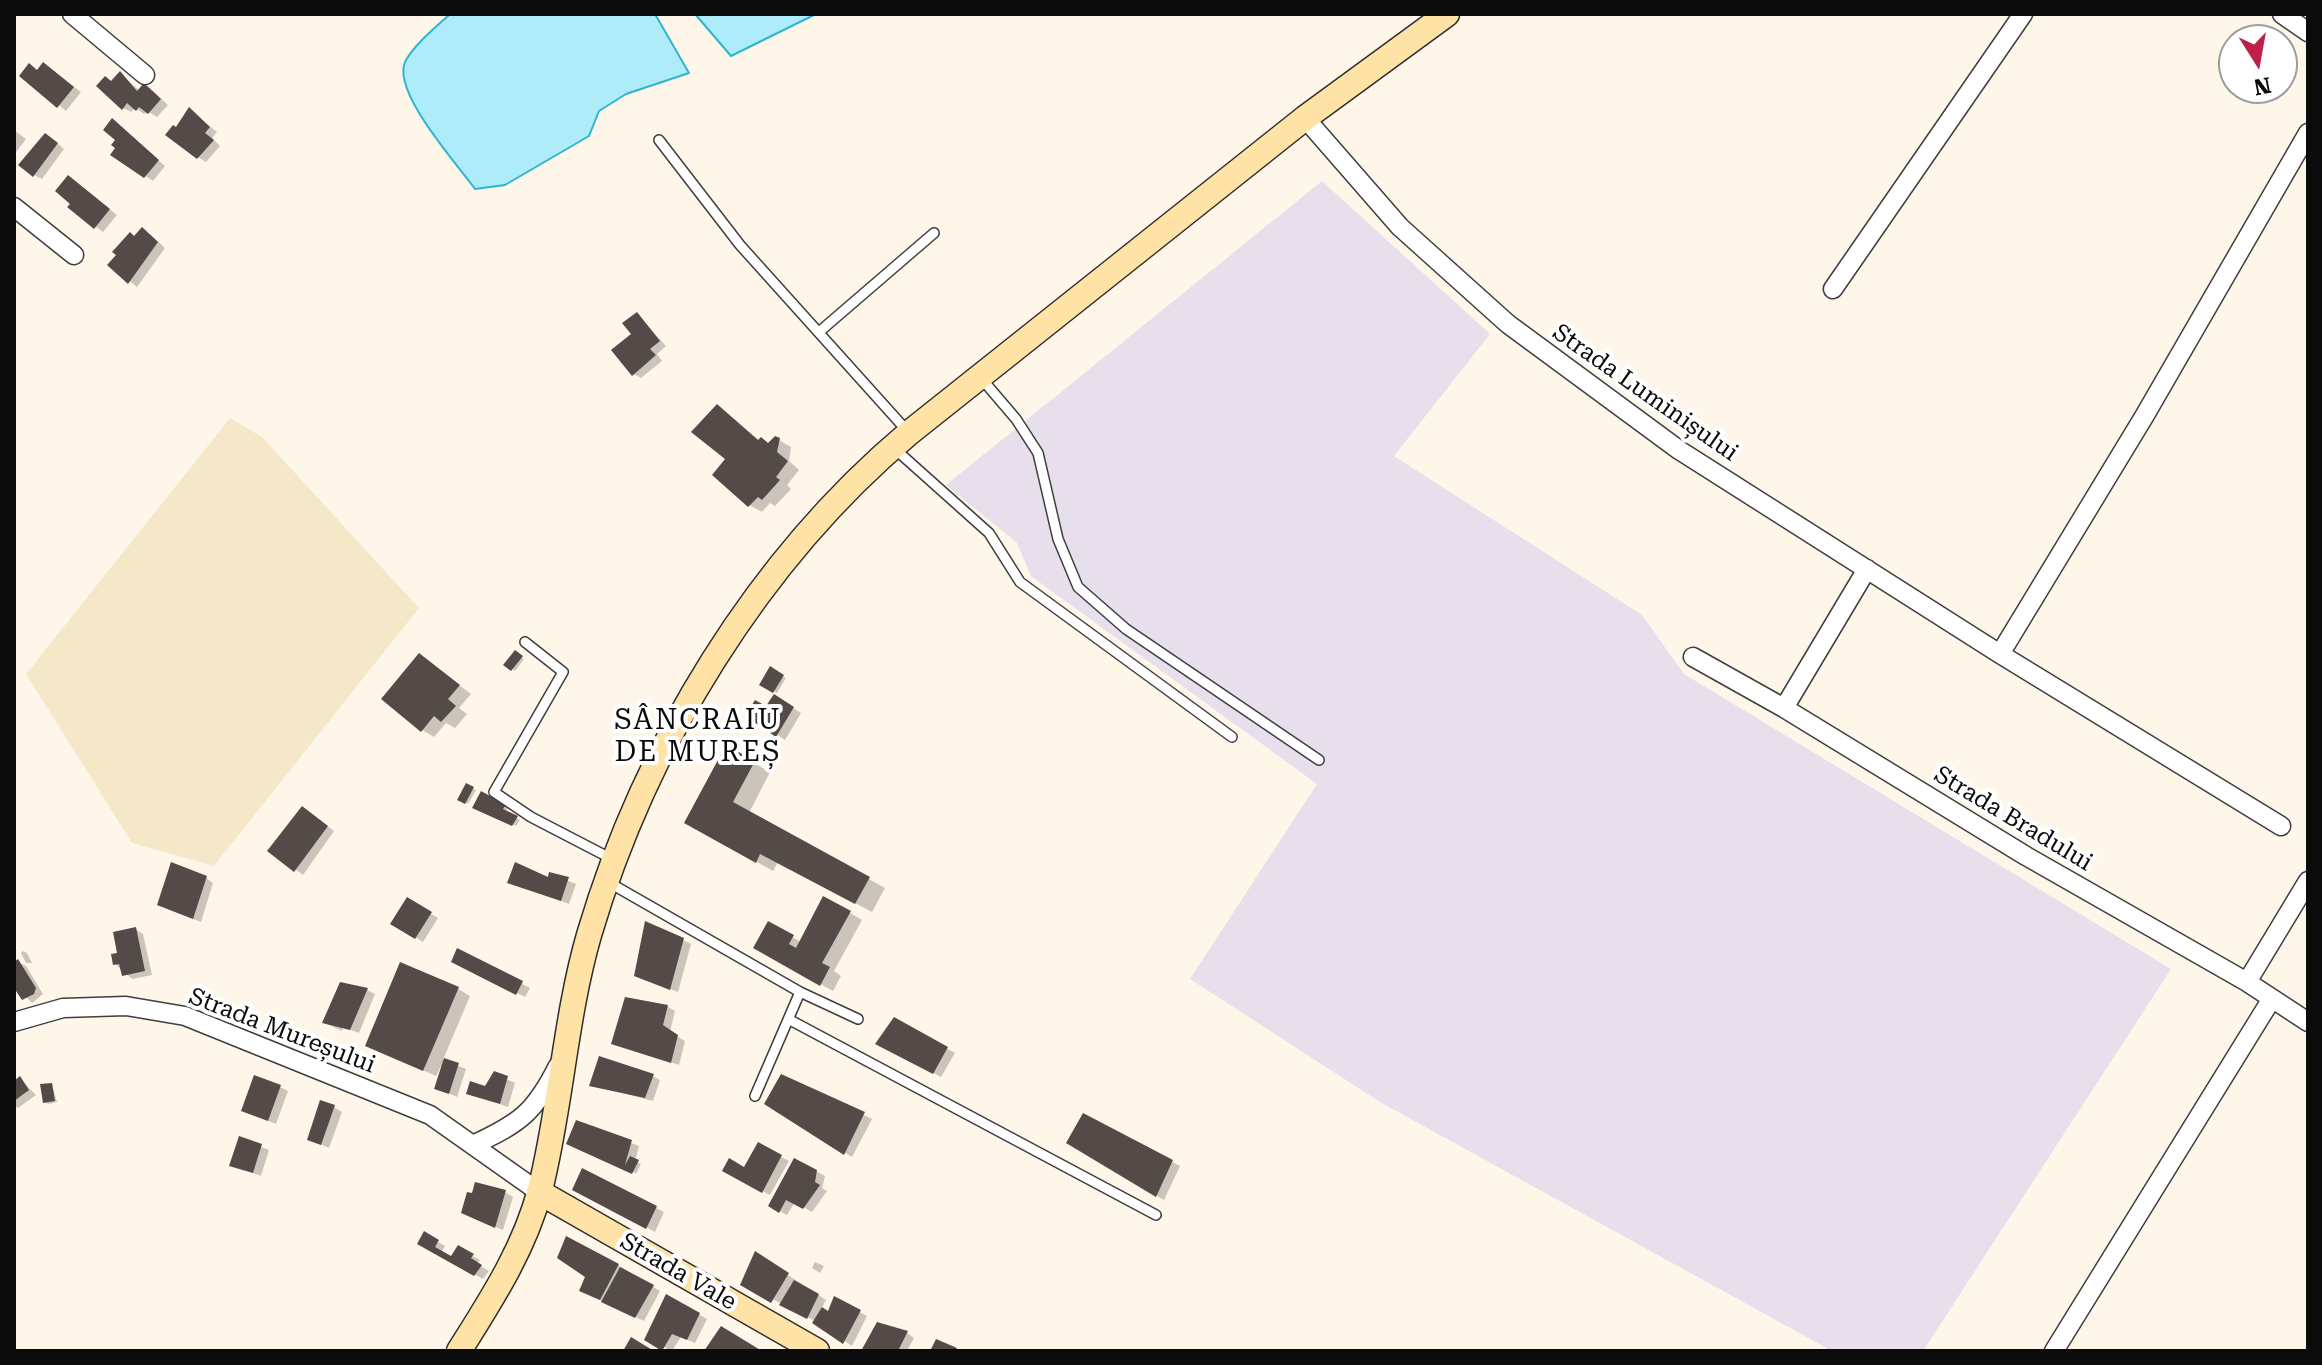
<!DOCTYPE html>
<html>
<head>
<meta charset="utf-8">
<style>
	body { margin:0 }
	#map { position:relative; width:2322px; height:1365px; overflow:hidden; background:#fff6ea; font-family:"Roboto Serif",serif }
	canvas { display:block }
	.frame { position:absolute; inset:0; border:16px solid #0b0b0b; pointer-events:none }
	.north { position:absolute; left:2218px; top:24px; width:80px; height:80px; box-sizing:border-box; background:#fff; border:2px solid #9d9d9d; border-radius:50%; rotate:169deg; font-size:22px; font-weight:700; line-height:32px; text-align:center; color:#0b0b0b }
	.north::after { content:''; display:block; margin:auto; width:28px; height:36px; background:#bf2049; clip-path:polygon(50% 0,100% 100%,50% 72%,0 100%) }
</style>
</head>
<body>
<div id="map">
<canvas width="2322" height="1365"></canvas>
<div class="frame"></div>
<div class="north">N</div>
</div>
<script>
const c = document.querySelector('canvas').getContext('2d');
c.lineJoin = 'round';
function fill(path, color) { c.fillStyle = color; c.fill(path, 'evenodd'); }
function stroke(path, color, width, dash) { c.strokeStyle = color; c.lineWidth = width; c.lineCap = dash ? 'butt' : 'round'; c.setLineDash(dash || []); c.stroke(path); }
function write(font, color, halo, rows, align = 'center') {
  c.font = font + ' "Roboto Serif",serif'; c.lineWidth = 8; c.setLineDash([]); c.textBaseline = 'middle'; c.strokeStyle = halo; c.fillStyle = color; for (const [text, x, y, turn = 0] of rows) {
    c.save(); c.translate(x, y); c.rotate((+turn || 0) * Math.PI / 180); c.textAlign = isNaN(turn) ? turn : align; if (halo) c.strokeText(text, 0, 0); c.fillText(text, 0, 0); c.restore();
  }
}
fill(new Path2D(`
	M1322,181l168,153 -96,122 248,159 42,59 487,295 -248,382h-91l-452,-249 -190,-123 127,-195 -286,-208 -14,-33 -71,-58z`), '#e7dfeb');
fill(new Path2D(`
	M230,418l32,19 157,171 -205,258 -82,-23 -106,-169z`), '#f5e8c9');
const water = new Path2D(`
	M450,14h205l34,59 -63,21 -27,17 -10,25 -84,49 -30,4c-18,-25 -86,-100 -69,-129 10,-17 30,-33 44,-46z
	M695,14h121l-85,42z`);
fill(water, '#adecf8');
stroke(water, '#31b4d1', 2);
fill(new Path2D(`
	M51,69l30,23 -15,19 -44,-35z
	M120,74l20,17 12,-1 16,15 -11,12 -10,-6 -3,3 -9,-6 -4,4 -8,-4 -10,-25z
	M189,110l28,22 -5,6 8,8 -14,16 -8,-5 -21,-28z
	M113,120l52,46 -12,15 -40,-27 5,-15z
	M14,130l12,9 -12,16z
	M54,140l10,9 -22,30 -8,-4z
	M76,182l41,33 -14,17 -33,-25z
	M150,234l15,14 -28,39 -27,-22 25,-28z
	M637,314l29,32 -9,8 5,7 -21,17 -7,-4z
	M718,407l42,34 9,3 10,-4 12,7 -2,14 10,9 -12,15 4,4 -16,17 -5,-3 -8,9 -13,-7 -21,-46z
	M515,653l9,6 -9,12 -9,-6z
	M420,655l51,39 -12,14 8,6 -12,14 -9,-5 -12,14 -12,-7z
	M771,669l15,9 -9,15 -15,-9z
	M774,696l27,17 -16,27 -37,-25 19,-6z
	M727,748l43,24 -21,41 136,75 -13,24 -94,-50 -5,9 -87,-49z
	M467,786l9,4 -8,14 -8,-4z
	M482,794l26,14 -3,4 15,8 -4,6 -41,-19z
	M310,813l24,18 -31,44 -33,-24z
	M551,874l25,10 -7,20 -59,-22 39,-2z
	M206,878l7,5 -12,39 -33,-13z
	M824,898l38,22 -28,51 7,5 -8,15 -77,-43 13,-24 32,18z
	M408,900l30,18 -15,24 -30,-19z
	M135,929l8,5 9,41 -20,4 -17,-15z
	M683,940l8,4 -13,48 -34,-13z
	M23,951l4,2 5,10h-6l-5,-10z
	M458,951l72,37 -5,9 -64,-32z
	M18,962l8,4 17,28 -11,9 -18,-19v-20z
	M458,989l12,7 -27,64 23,9 -9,28 -20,-9 7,-21 -3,-1 -5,10 -69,-31z
	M367,990l8,4 -16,39 -16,-6 -1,4 -17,-8z
	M668,1007l7,4 -5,21 15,9 -6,24 -65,-22z
	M895,1020l60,33 -14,24 -64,-34z
	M495,1074l20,9 -7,24 -39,-14 17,-5z
	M653,1076l7,4 -7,21 -61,-16z
	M782,1076l90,43 -20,38 -86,-53z
	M20,1079l16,16 -18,13 -4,-2v-24z
	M52,1085l5,17 -9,2 -3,-2z
	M280,1087l8,4 -12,33 -25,-10z
	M334,1107l8,5 -13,36 -20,-9z
	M1084,1115l96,51 -16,34 -96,-58z
	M577,1122l62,24 -4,15 6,3 -5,10z
	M240,1139l29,11 -8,26 -29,-11z
	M759,1145l30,16 -19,34 -45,-24 20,-2z
	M795,1160l30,16 -3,12 5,3 -15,21 -17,-10 -8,13 -17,-9z
	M575,1190l81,18 8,4 -9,20z
	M505,1192l8,5 -10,33 -31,-13z
	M425,1234l20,12 -4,7 11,5 6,-10 22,12 -3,4 12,7 -6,8 -63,-36z
	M756,1254l70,46 -5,9 8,4 6,-14 32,17 -15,30 -37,-25 -72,-37z
	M815,1262l9,4 -4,7 -8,-5z
	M618,1265l42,26 -16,30 -55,-26z
	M667,1296l40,23 -12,24 -14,-6 -9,14 -25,-12z
	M907,1333l7,5 -7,13h-43z`), '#0003');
fill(new Path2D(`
	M43,62l31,25 -17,21 -38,-32 10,-13 8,7z
	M120,71l17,20 7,-8 17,16 -13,15 -9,-7 -3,4 -9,-8 -5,7 -26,-24 9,-10 6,5z
	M189,107l21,20 -5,6 9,7 -17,19 -32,-24 8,-10 3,2z
	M112,118l47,42 -15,18 -34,-23 5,-7 -4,-3 4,-5 -12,-10z
	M45,133l13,10 -25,34 -15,-12z
	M68,175l42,34 -16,20 -27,-22 3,-3 -15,-13z
	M142,227l16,15 -30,42 -21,-19 9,-10 -4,-3 18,-20 4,4z
	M637,312l23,29 -10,8 6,6 -24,21 -21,-26 20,-16 -9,-11z
	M717,404l41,36 3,-3 7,6 7,-7 5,2 -3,14 11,9 -12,16 4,3 -18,20 -4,-3 -10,10 -36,-32 13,-16 -34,-27z
	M515,650l8,6 -12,15 -8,-6z
	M419,653l41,32 -12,14 8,7 -15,16 -7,-6 -13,16 -40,-33z
	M770,666l14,9 -11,18 -14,-8z
	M774,694l20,13 -18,30 -31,-21 10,-16 11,6z
	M726,745l29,16 -22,41 137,75 -15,27 -95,-50 -4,9 -72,-40z
	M466,783l8,4 -9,17 -8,-4z
	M481,791l25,14 -3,4 15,7 -6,10 -40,-18z
	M302,806l26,20 -34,46 -27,-21z
	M171,862l36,14 -14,43 -36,-14z
	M515,862l33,15 1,-5 20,5 -8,24 -54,-18z
	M823,896l28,15 -29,52 8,4 -10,19 -67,-38 15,-27 26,14 -5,9 7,4z
	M407,897l25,15 -17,27 -25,-15z
	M645,921l39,17 -14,52 -36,-14z
	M136,927l9,44 -23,5 -3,-12 -6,1 -2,-11 6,-1 -4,-21z
	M457,948l66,33 -7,14 -65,-33z
	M18,959l18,29 -2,6 -12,6 -8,-12v-26z
	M400,962l59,25 -36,84 -58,-25z
	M340,982l28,6 -18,42 -28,-7z
	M625,997l43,8 -5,20 15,10 -7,28 -60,-19z
	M894,1017l54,30 -15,27 -58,-30z
	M599,1056l55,18 -9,24 -56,-12z
	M444,1058l15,5 -10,31 -15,-5z
	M494,1071l14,5 -8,28 -34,-10 4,-13 15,5z
	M781,1074l84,38 -21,43 -80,-51z
	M254,1075l27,10 -13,36 -27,-10z
	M20,1076l9,14 -15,11v-20z
	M52,1083l3,18 -12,2 -3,-19z
	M320,1100l15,5 -14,40 -14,-5z
	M1083,1113l90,47 -17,37 -90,-54z
	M576,1120l56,20 -7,25 5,-9 9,4 -7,14 -66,-30z
	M239,1136l23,8 -9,29 -24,-7z
	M758,1142l24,13 -20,38 -40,-22 7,-13 15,9z
	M794,1158l23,12 -2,12 5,3 -17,24 -17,-9 -7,13 -11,-7z
	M582,1168l75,38 -11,23 -74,-39z
	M475,1182l31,8 -11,38 -34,-15 6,-21 5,1z
	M424,1231l15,9 -4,7 16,9 7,-11 16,9 -3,4 11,7 -8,11 -57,-32z
	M566,1236l53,28 -19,36 -21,-9 6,-14 -28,-19z
	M755,1251l34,22 -18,30 -31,-18z
	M620,1267l34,18 -19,33 -34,-16z
	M794,1280l25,14 -12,25 -28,-14z
	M666,1294l34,19 -13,27 -15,-6 -10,17 -18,-11z
	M834,1296l27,14 -18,34 -31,-21 10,-16 6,4z
	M877,1322l31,9 -10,20h-37z
	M721,1326l41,25h-58z
	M631,1337l23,14h-31z
	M936,1339l21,9 -2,3h-25z`), '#544a47');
const lane = new Path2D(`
	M659,140l81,105 169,188
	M819,332l115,-99
	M981,378l35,41 22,34 20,86 20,48 48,42 193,131
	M895,449l94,84 31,49 212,155
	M525,642l38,30 -69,120 37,25 81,42
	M608,882l192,110 58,27
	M790,1020l366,195
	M755,1096l45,-104`);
const street = new Path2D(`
	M72,14l73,61
	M2282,14l26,18
	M1305,118l95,109 108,97 171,126 321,204 281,172
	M14,207l60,48
	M1833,289l190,-275
	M2000,654l145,-239 163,-282
	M1693,657l91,51 242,148 221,126 61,40
	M1784,708l83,-139
	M2247,982l61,-101
	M14,1022l49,-14 63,-2 59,10 245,99 109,77
	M475,1144c45,-21 60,-32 83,-78
	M2054,1351l217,-351`);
const secondary = new Path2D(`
	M539,1192l278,159
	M459,1351c32,-51 65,-101 81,-161 21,-83 25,-172 49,-255 56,-190 169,-375 320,-502l396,-315 142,-104`);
stroke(lane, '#3e3e3e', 12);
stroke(street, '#3e3e3e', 21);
stroke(secondary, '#2d2d2d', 27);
stroke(lane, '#fff', 9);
stroke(street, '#fff', 18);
stroke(secondary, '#ffe2a5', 24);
write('24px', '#0b0b0b', '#fff', [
	["Strada Luminișului",1645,393,35],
	["Strada Bradului",2013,819,31],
	["Strada Mureșului",282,1031,21],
	["Strada Vale",678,1272,30]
]);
c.letterSpacing = '2px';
write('28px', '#0b0b0b', '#fff', [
	["SÂNCRAIU",698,721],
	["DE MUREȘ",698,753]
]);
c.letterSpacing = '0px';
</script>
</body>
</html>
